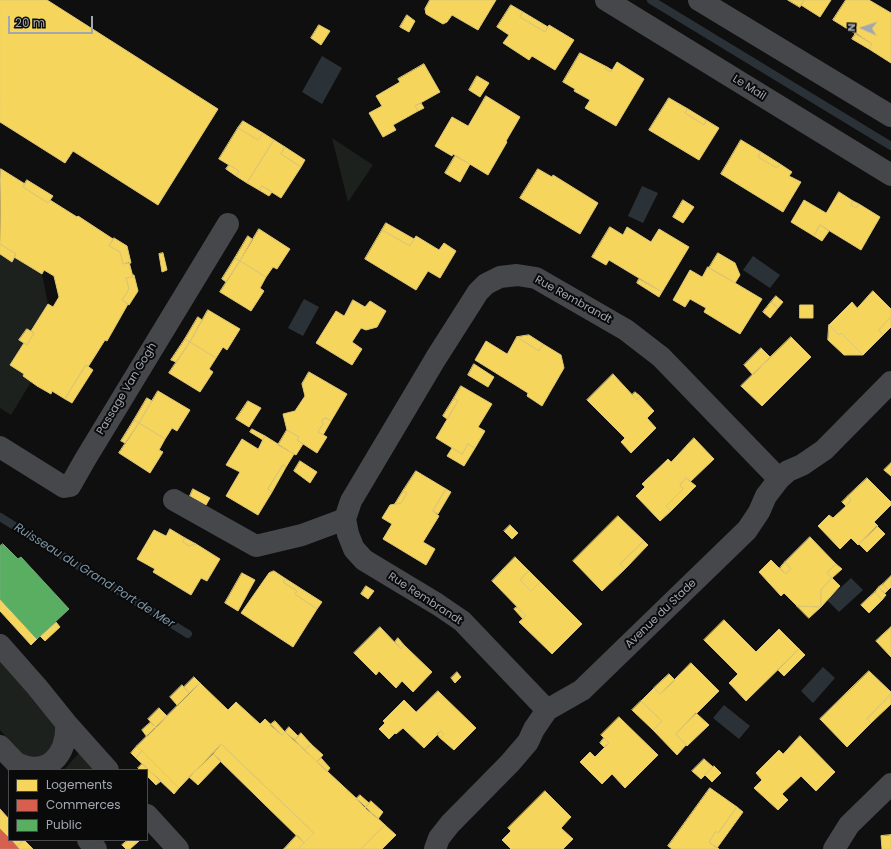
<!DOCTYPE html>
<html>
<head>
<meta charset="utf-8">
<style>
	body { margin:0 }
	#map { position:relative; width:891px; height:849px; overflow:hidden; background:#0f0f10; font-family:Poppins,sans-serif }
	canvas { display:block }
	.legend { position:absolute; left:8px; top:769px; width:140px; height:72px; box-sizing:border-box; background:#0a0a0b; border:1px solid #47494d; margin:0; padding:5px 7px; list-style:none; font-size:12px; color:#a2a7b0 }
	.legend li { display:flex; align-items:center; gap:8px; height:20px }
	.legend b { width:20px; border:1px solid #47494d }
	.north { position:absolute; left:843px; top:8px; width:40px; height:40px; -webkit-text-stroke:3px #0a0a0b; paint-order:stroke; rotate:273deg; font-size:11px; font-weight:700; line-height:16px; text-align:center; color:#a2a7b0 }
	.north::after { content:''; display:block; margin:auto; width:14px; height:18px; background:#a2a7b0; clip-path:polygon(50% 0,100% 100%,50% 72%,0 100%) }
	.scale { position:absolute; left:8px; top:16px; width:85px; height:18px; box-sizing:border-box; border:2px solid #a2a7b0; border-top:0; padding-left:5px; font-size:12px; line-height:14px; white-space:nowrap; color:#a2a7b0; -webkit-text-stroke:3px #0a0a0b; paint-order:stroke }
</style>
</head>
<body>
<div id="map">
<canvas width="891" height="849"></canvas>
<ul class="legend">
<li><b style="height:11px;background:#f6d55c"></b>Logements</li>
<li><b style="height:11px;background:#d6604d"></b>Commerces</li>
<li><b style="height:11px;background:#5aae61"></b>Public</li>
</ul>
<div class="north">N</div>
<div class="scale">20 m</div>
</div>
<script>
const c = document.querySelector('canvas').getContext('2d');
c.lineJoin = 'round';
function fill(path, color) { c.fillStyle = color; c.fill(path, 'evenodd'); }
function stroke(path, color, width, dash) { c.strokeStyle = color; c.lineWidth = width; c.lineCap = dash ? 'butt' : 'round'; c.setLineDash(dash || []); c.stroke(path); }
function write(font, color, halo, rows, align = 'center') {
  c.font = font + ' Poppins,sans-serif'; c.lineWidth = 4; c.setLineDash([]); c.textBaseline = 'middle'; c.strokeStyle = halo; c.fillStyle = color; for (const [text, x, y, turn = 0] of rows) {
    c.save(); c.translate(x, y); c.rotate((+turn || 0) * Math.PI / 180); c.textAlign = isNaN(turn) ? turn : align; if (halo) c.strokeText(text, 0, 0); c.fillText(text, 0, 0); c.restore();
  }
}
fill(new Path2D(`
	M332,138l41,27 -25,37z
	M0,254l12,8 2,-5 28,17 6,30 -17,27 -4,-2 -7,11 4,3v31l-1,2 8,6 -20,33 -11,-7z
	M0,661l60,67 -14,30 -21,1 -25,-29z
	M78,754h5l16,16h-35z`), '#1c211d');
fill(new Path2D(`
	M322,56l20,12 -20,36 -20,-12z
	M642,186l16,7 -15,30 -15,-7z
	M753,256l27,19 -10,13 -27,-18z
	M304,299l15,8 -16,29 -15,-8z
	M851,578l12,12 -24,22 -12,-12z
	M823,667l12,11 -22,25 -12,-12z
	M724,705l26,21 -11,13 -26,-21z`), '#2b3237');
const homes = new Path2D(`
	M0,0h47l171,109 -60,96 -85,-54 -8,12 -65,-41z
	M430,0h66l-18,30 -26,-15 -5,7 -4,2 -17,-10 -1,-5z
	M788,0h16l-4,7z
	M804,0h27l-11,17 -19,-12z
	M846,0h23l22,13v50l-22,-14 3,-5 -39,-24z
	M511,5l12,7 -3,5 25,15 4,-7 25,15 -19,30 -23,-14 -3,4 -26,-17 6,-8 -12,-8z
	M523,12l25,15 -3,5 -25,-15z
	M407,15l8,6 -6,11 -9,-5z
	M319,25l11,6 -9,14 -10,-7z
	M856,33l16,11 -3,5 -17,-10z
	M580,53l27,14 -2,2 6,3 6,-10 27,17 -28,47 -31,-18 5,-8 -16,-9 1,-2 -12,-7z
	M424,64l16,28 -25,14 3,5 -25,14 3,5 -13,7 -14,-24 13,-7 -6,-10 24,-14 -2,-3z
	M607,67l5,3 -1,2 -6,-3z
	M477,76l12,7 -9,14 -11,-7z
	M486,96l34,21 -14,24 1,1 -19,33 -35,-21 -1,2 -17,-10 17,-29 16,9z
	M669,98l19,11 -3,4 19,12 2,-5 13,8 -20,32 -50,-30z
	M421,103l3,5 -6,3 -3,-5z
	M688,109l18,11 -2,5 -19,-12z
	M243,121l20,12 -5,7 -20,-12z
	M238,128l20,12 5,-7 11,7 -27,43 -11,-7 3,-5 -20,-12z
	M274,140l11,7 -4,7 20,13 -20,31 -19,-12 -3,4 -12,-7z
	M741,140l20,12 -3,5 19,11 3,-4 12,8 -3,4 12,6 -18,30 -62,-38z
	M285,147l20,13 -4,7 -20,-13z
	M761,152l19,12 -3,4 -19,-11z
	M455,156l15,8 -10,18 -15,-9z
	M229,165l10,6 -3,5 -10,-7z
	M1,169l24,15 -2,3 25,16 2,-3 27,17 1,-1 35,23v1l-4,6 11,6 3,12 6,-2 4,15 -7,1 3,11 -7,11 6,4 -21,37 -2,-1 -17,27 -2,-2 -21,34 -13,-8 -1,3 -14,-8 -14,-10 1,-2 -14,-9 14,-22 3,2 7,-12 -3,-2 17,-27 5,3 6,-10 -5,-21 -10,-6 -2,4 -28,-17 2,-3 -16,-10z
	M538,169l14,8 1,-2 45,28 -18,31 -60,-36z
	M27,180l26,16 -5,7 -25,-16z
	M262,186l10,6 -3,4 -10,-6z
	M839,192l14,9 -2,4 5,3 3,-4 21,13 -19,33 -41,-25 -6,11 -23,-14 13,-22 22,13z
	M683,200l11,7 -11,16 -10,-6z
	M853,201l6,3 -3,4 -5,-3z
	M386,223l28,16 -4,7 -28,-16z
	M820,225l9,6 -7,10 -8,-5z
	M610,227l13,8 4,-8 24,15 8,-13 30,18 -27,45 -53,-32 -3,5 -14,-8z
	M259,229l31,20 -13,20 -4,-2 -7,10 -26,-16z
	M382,230l28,16 6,-10 23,14 5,-7 12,8 -16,27 -12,-7 -12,19 -51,-31z
	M248,236l4,3 -12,22 -5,-3z
	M114,238l13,8 4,17 -8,1 -3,-12 -11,-6z
	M0,244l16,10 -4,8 -12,-8z
	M163,253l4,17 -5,2 -3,-18z
	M718,253l17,10 5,12 -5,8 -26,-15z
	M235,258l5,3 -14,21 -4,-3z
	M240,261l26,16 -6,11 4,3 -13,20 -31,-19z
	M708,267l54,32 -22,35 -36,-22 2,-4 -16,-9 -5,8 -12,-7 17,-30 12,7z
	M132,275h2l4,16 -9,14 -7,-5 7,-11 -3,-11 7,-1z
	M639,279l23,13 -3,5 -22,-14z
	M873,291l18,18v8l-12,13 4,5 -20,20 -22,-22 -2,2 -10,-10 23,-23 5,6z
	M776,296l7,6 -5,6 -7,-6z
	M353,300l12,7 5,-6 16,10 -9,16 -11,3 -5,-2 -9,14 10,7 -10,16 -36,-22 20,-32 8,5z
	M771,302l7,6 -8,10 -7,-6z
	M800,305h13v13h-13z
	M208,310l32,19 -13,21 -4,-3 -7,11 -26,-16z
	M198,317l4,3 -12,22 -5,-3z
	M891,317v10l-8,8 -4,-5z
	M829,325l10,10 2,-2 22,22h-19l-16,-15z
	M27,329l7,4 -7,12 -8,-5z
	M529,335l14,9 -4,7 -22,-14z
	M517,337l22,14 4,-7 18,11 3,13 -22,38 -15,-10 1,-3 -53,-33 11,-19 21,13z
	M791,337l20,20 -49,49 -21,-20z
	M185,339l5,3 -14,20 -5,-2z
	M190,342l26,16 -7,11 4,3 -13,20 -31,-19z
	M761,348l9,9 -17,18 -9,-10z
	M474,364l20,13 -6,10 -20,-12z
	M86,365l7,5 -21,33 -7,-4z
	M309,372l38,22 -16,27 -5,-3 -4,2 1,4 -5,8 9,5 -10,16 -20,-13 2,-3 -12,-7 -4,-16 12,-3 10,-15 -3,-12z
	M613,374l24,26 3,-4 14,15 -7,7 9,10 -25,25 -10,-11 4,-4 -38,-38z
	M461,386l31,18 -14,23 7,4 -10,17 -7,-4 -6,10 -26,-16 22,-37 -4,-3z
	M158,391l32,19 -13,21 -5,-3 -7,11 -26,-16z
	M635,392l5,4 -3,4 -5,-5z
	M147,398l5,3 -13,22 -5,-3z
	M454,398l4,3 -11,18 -4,-3z
	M248,401l13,7 -12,19 -13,-8z
	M326,418l5,3 -8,14 -5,-3 5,-8 -1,-4z
	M134,420l5,3 -14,20 -4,-2z
	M139,423l26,16 -6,11 4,2 -13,21 -31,-20z
	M252,429l13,7 -2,4 -13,-8z
	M287,430l12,7 -2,3 6,4 -7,11 -18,-10z
	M265,436l29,18 -8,13 -3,-2 -15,24 4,3 -14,23 -32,-19 14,-24 -14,-7 16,-26 16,10z
	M694,438l20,21 -24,23 -4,-4 -6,7 3,4 -17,17 5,5 -11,10 -24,-25 9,-9 -3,-3 26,-25 3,3z
	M468,444l7,4 -11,18 -17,-10 5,-8 10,6z
	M300,461l17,11 -7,11 -16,-12z
	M891,463v13l-7,-6z
	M283,465l3,2 -14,25 -4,-3z
	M416,471l30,18 -13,22 6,5 -16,26 12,7 -9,16 -43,-26 9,-15 -10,-6 8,-13 11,-2 6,-10 -4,-2z
	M686,478l10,8 -25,25 -5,-5 17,-17 -3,-4z
	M867,478l24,24v3l-17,17 4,4 -19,18 -1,1 -7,-7 -11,11 -22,-23 11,-11 4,3 13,-12 5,-6 -3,-4z
	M193,489l17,9 -4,7 -16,-9z
	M446,489l5,3 -13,22 -5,-3z
	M403,491l4,2 -6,10 -6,1z
	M848,496l3,4 -5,6 -4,-4z
	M618,516l26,25 -24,23 5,5 -23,22 -29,-30z
	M510,525l8,8 -6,6 -8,-8z
	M877,526l8,8 -18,18 -8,-8z
	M170,529l15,9 -2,4 6,4 7,-2 24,15 -13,22 -6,-3 -10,17 -38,-23 2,-3 -18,-10 17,-29 12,6z
	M810,537l26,27 -9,9 5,5 -11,12v17l-24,-1 -13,-13 -3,3 -22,-24 12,-12 14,14 6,-5 -6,-7z
	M185,538l11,6 -7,2 -6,-4z
	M644,541l4,4 -23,24 -5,-5z
	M515,557l14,14 -9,9 11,11 9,-9 42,42 -30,30 -33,-32 7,-6 -34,-35z
	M785,562l6,7 -6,5 -5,-6z
	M836,564l6,5 -10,9 -5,-5z
	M274,571l12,8 -3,3 14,9 -2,3 4,3 18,12 -24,38 -52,-34 28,-40z
	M529,571l11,11 -9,9 -11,-11z
	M242,573l13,7 -17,31 -13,-8z
	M891,576v11l-3,3 -5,-6z
	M832,578l8,8 -19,21v-17z
	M286,579l36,23 -5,7 -18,-12 -4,-3 2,-3 -14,-9z
	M883,584l5,6 -3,3 -6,-6z
	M366,586l8,5 -6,8 -7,-5z
	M879,587l7,8 -4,5 -7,-8z
	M875,592l7,8 -13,13 -8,-8z
	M0,599l37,40 -6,6 -31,-34z
	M797,606l24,1 -12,11z
	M517,607l9,9 -3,3 -9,-10z
	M724,620l32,32 23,-23 20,20 -53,52 -17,-18 9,-9 -34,-34z
	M56,622l4,5 -15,14 -5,-5z
	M380,627l21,22 3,-4 28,27 -19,20 -11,-11 -6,7 -17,-17 -3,4 -22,-22z
	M891,627v30l-15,-16z
	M398,638l6,7 -3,4 -6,-7z
	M799,649l6,6 -21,21 -6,-6z
	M691,663l28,28 -43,43 10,11 -9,10 -24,-25 9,-9 -21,-20 13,-13 6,6z
	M869,671l22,21v2l-24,25 4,4 -24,24 -27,-28z
	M457,672l4,5 -6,6 -4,-5z
	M669,674l6,6 -15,14 -6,-6z
	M194,677l6,6 -11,10 -5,-6z
	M200,683l28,27 8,-8 24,22 5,-5 17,16 3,-3 100,93 -24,24h-63l16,-16 -93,-89 -42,44 -42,-42z
	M182,685l7,8 -12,12 -7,-8z
	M438,691l38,37 -22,22 -14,-12 4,-4 -3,-3 -17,17 -21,-20 -7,6 -1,-1 -6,6 -10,-10 6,-6 -2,-2 21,-21 12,12z
	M891,694v10l-20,19 -4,-4z
	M641,701l21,20 -9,9 -21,-20z
	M159,708l8,8 -11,12 -8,-9z
	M696,713l13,12 -22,21 -11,-12z
	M619,717l39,38 -33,33 -13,-14 -10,10 -22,-22 10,-10 5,5 14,-14 -8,-8z
	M275,721l10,11 -3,3 -12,-10z
	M151,722l5,6 -9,9 -5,-7z
	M289,727l9,9 -3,4 -10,-8z
	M441,731l3,3 -4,4 -3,-4z
	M301,733l10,11 -6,6 -10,-10z
	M800,736l35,36 -19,19 -15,-15 -19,18 6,6 -10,10 -24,-22 8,-8 -6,-7 23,-23 4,4z
	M604,738l5,5 -5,4 -4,-4z
	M221,744l93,89 -10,10 -91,-89z
	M311,744l12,11 -6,7 -12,-12z
	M137,746l5,5 -6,7 -5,-5z
	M142,751l37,37 -5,6 -38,-36z
	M213,754l8,7 -23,24 -9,-8z
	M321,758l9,10 -3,4 -10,-10z
	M704,759l9,8 -12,12 -9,-8z
	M142,764l19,17 -5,4 -9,-9v-6h-7l-2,-2z
	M714,766l7,7 -9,9 -7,-7z
	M710,788l27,19 -19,26 -2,-2 -7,11 10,7h-47l-4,-3z
	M545,791l26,26 -10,11 12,11 -10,10h-52l-9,-9 9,-9 -3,-3z
	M360,795l9,8 -4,5 -9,-9z
	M371,801l12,11 -5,7 -13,-11z
	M737,807l6,5 -26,36 -8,-6 7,-11 2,2z
	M0,809l9,10v19l-9,-9z
	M385,825l11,10 -14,14h-21z
	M297,835l7,8 -6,6h-14z
	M891,835v14h-9l-1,-13z
	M11,840h13l-7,7z
	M24,840l9,9h-14l-2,-2z
	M128,840h10l1,1 -9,8h-4l-4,-4z`);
fill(homes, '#f6d55c');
stroke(homes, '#ddc775', 1);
const shops = new Path2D(`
	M0,829l9,9v2h2l8,9h-19z`);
fill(shops, '#d6604d');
stroke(shops, '#c6756b', 1);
const public = new Path2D(`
	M3,544l15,15 3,-2 48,52 -32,30 -37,-40v-53z`);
fill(public, '#5aae61');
stroke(public, '#70ac79', 1);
stroke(new Path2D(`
	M651,0l240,146
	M0,517l188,117`), '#2b3237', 8);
stroke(new Path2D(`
	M606,0l285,175
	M699,0l192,116
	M0,447l64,40 6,-1 16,-28 142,-234
	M174,500l82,46 46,-11 43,-16
	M0,645l37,42 29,36 42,47
	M547,710l-85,-89 -25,-17 -73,-44 -10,-11 -6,-15 -3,-15 6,-18 85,-143 42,-66 8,-8 14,-7 17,-2 19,3 90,52 35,27 118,122
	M0,746l23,24
	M16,763c31,15 52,-8 50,-40
	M147,815l31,34
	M88,840l8,9
	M435,849l4,-11 11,-14 60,-61 18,-21 6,-13 13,-19 35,-20 165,-160 12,-18 7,-16 13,-17 9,-8 14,-6 22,-15 67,-68
	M834,849l15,-24 42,-41`), '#45474a', 22);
write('11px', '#a2a7b0', '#0a0a0b', [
	["Le Mail",749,88,32],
	["Rue Rembrandt",573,300,29],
	["Passage Van Gogh",127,389,-59],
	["Rue Rembrandt",425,599,33],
	["Avenue du Stade",661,614,-44]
]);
write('italic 12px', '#7c96a7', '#0a0a0b', [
	["Ruisseau du Grand Port de Mer",94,576,32]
]);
</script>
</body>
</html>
